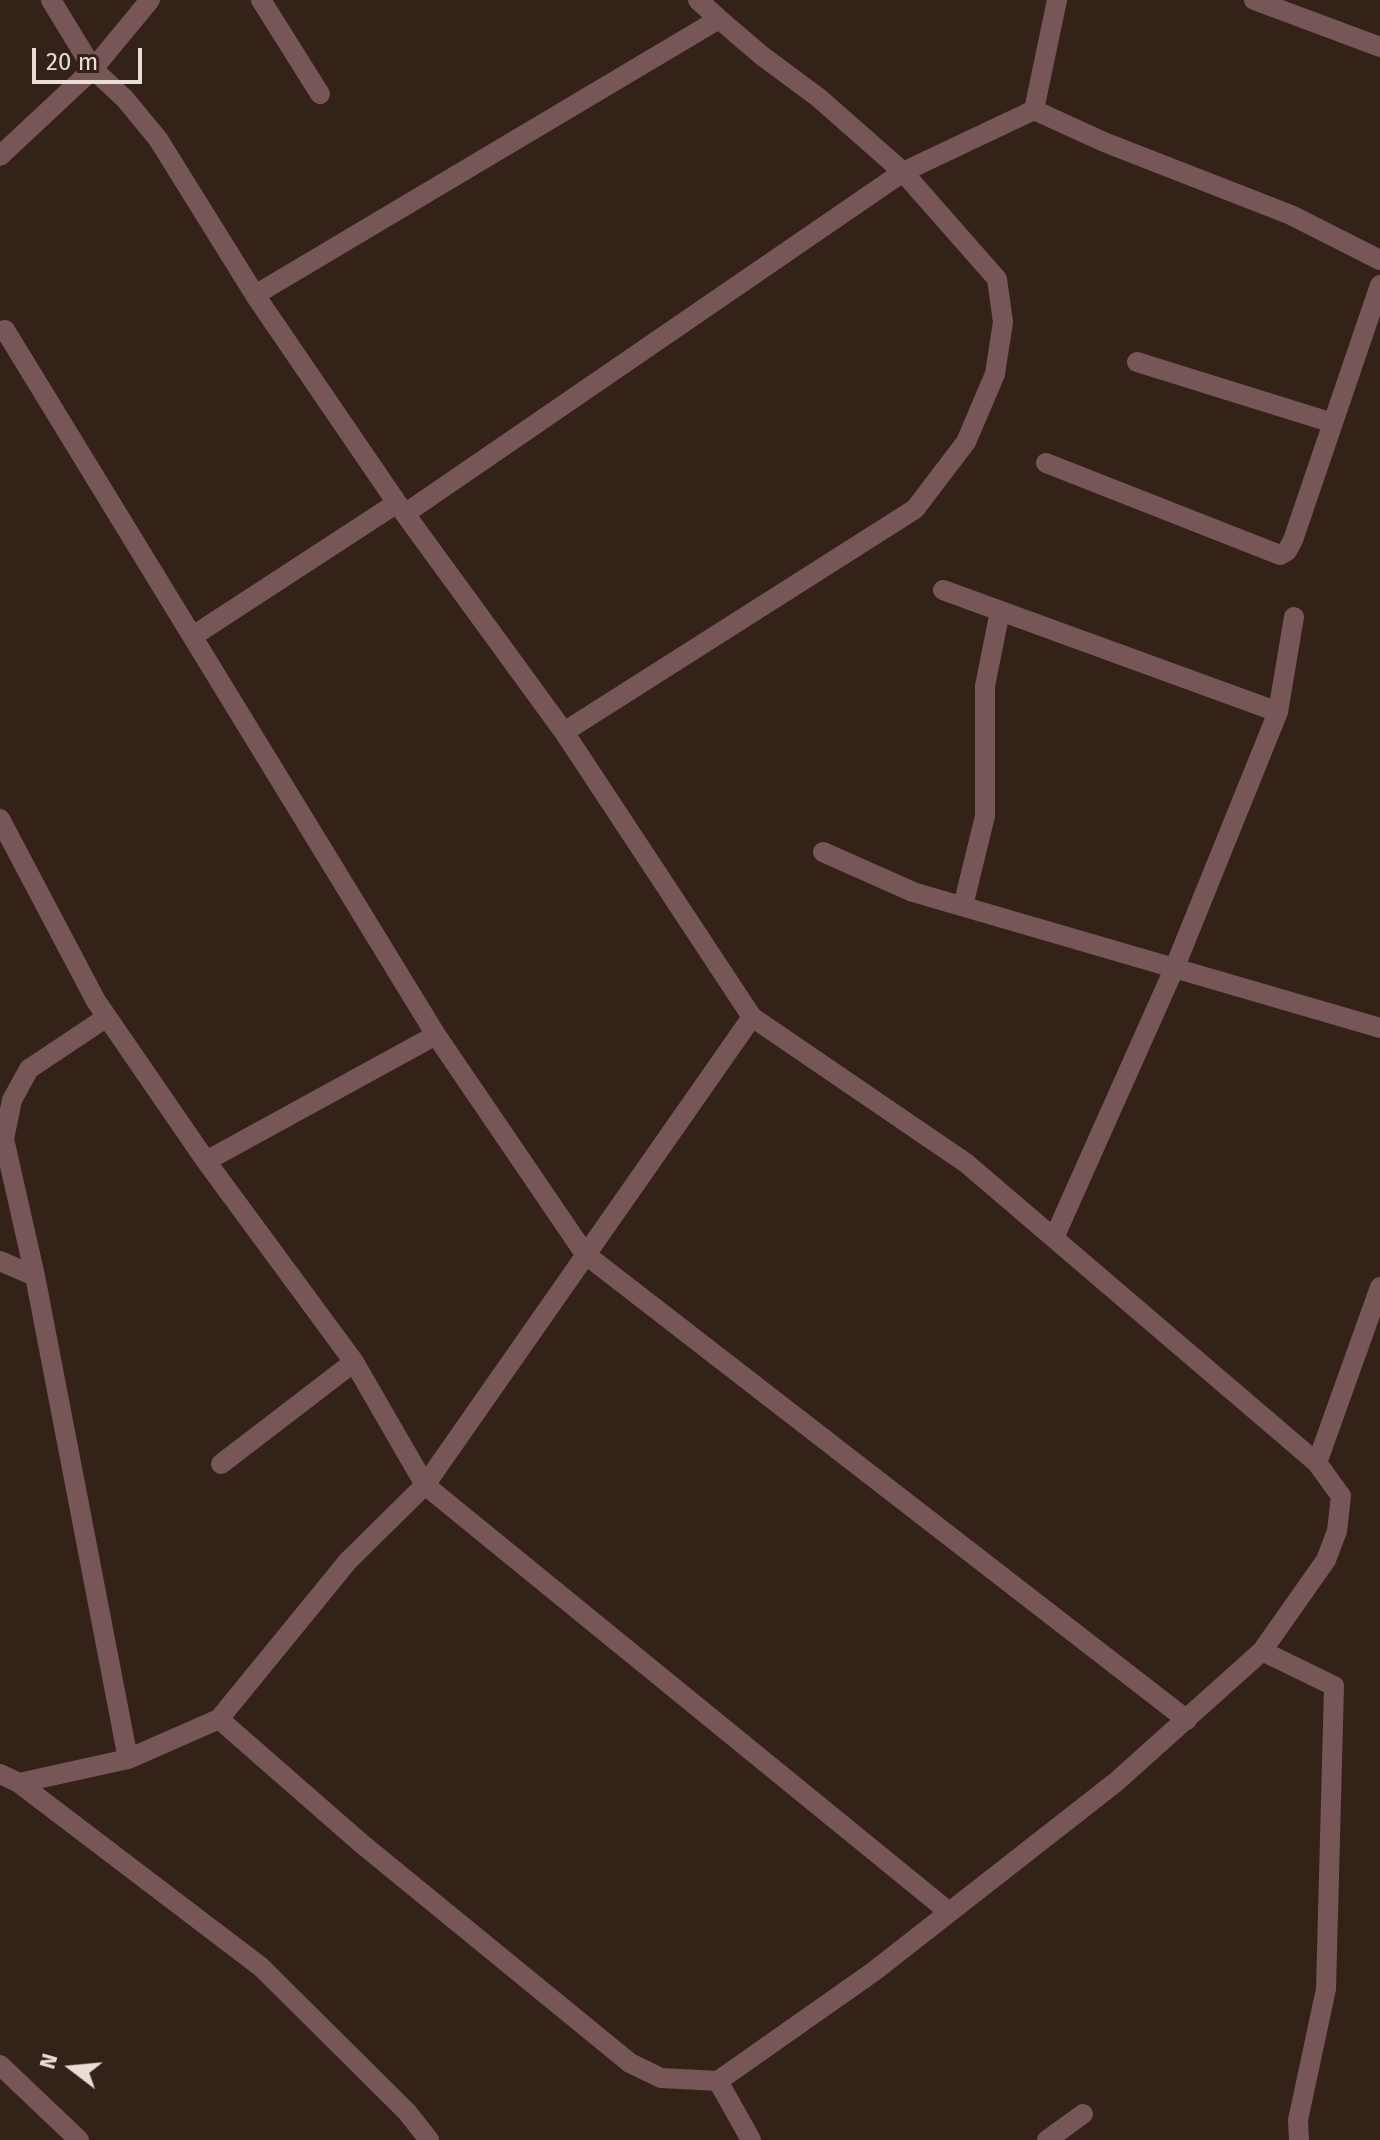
<!DOCTYPE html>
<html>
<head>
<meta charset="utf-8">
<style>
	body { margin:0 }
	#map { position:relative; width:1380px; height:2140px; overflow:hidden; background:#342118; font-family:"Fira Sans",sans-serif }
	canvas { display:block }
	.north { position:absolute; left:32px; top:2028px; width:80px; height:80px; -webkit-text-stroke:6px #342118; paint-order:stroke; rotate:286deg; font-size:22px; font-weight:700; line-height:32px; text-align:center; color:#eaddd7 }
	.north::after { content:''; display:block; margin:auto; width:28px; height:36px; background:#eaddd7; clip-path:polygon(50% 0,100% 100%,50% 72%,0 100%) }
	.scale { position:absolute; left:32px; top:48px; width:110px; height:36px; box-sizing:border-box; border:4px solid #eaddd7; border-top:0; padding-left:10px; font-size:24px; line-height:28px; white-space:nowrap; color:#eaddd7; -webkit-text-stroke:6px #342118; paint-order:stroke }
</style>
</head>
<body>
<div id="map">
<canvas width="1380" height="2140"></canvas>
<div class="north">N</div>
<div class="scale">20 m</div>
</div>
<script>
const c = document.querySelector('canvas').getContext('2d');
c.lineJoin = 'round';
function stroke(path, color, width, dash) { c.strokeStyle = color; c.lineWidth = width; c.lineCap = dash ? 'butt' : 'round'; c.setLineDash(dash || []); c.stroke(path); }
stroke(new Path2D(`
	M51,0l42,69 32,30 33,40 97,156 142,208 167,229
	M261,0l59,94
	M698,0l21,19
	M1057,0l-23,110 70,32 187,73 89,45
	M1254,0l126,47
	M0,156l93,-87 57,-69
	M255,295l464,-276 42,36 58,43 84,74 -497,341
	M5,330l431,705 149,219 602,466
	M1137,362l196,61
	M1046,463l234,92 7,-4 6,-11 87,-255
	M943,590l335,122
	M193,636l204,-133
	M0,819l96,182 110,160 148,201 71,123 524,427
	M823,852l90,40 467,136
	M963,906l22,-90v-130l15,-75
	M752,1017l-188,-285 351,-223 51,-67 29,-68 8,-52 -6,-43 -94,-107 131,-62
	M206,1161l230,-126
	M1054,1238l120,-269 104,-257 16,-95
	M0,1261l35,15 93,483
	M35,1276l-31,-137 8,-39 17,-31 78,-52
	M1317,1463l63,-176
	M221,1464l133,-102
	M1262,1651l72,35 -8,303 -28,131 1,20
	M0,1774l19,9 109,-24 91,-40 129,-158 77,-76 327,-468 214,146 351,300 24,33 -4,35 -11,29 -64,91 -146,131 -243,190 -155,109 -57,-3 -31,-15 -268,-219 -143,-125
	M19,1783l242,184 146,145 22,28
	M0,2065l79,75
	M718,2081l33,59
	M1047,2140l36,-26`), '#775657', 20);
</script>
</body>
</html>
